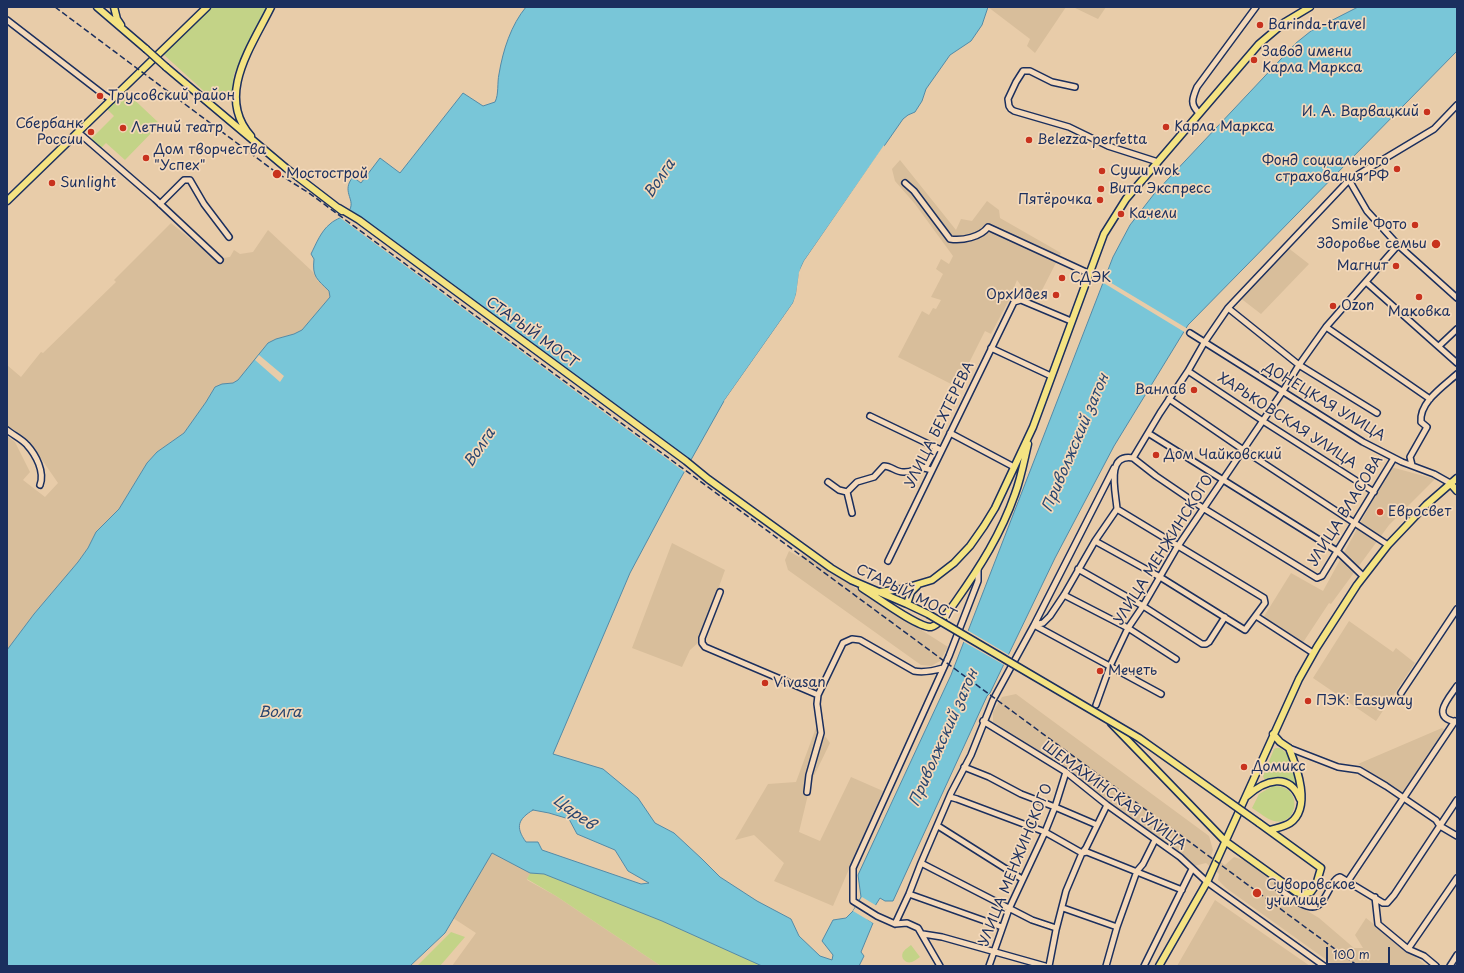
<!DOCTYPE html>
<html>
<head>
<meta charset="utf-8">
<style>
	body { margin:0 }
	#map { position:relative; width:1464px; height:973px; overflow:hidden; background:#e8cca9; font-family:"Playpen Sans",sans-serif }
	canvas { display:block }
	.frame { position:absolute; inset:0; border:8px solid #1b2f5e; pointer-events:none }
	.scale { position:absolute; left:1326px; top:947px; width:64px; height:18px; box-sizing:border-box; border:2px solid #1b2f5e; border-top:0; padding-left:5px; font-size:12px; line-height:14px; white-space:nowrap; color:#1b2f5e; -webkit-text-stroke:3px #f4d9ba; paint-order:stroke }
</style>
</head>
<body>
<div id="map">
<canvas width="1464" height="973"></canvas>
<div class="frame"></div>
<div class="scale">100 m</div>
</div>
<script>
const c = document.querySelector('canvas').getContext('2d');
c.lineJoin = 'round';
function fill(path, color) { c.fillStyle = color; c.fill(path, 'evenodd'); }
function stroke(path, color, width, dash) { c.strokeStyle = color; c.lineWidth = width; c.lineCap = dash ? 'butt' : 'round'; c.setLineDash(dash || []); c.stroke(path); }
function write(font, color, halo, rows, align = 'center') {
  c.font = font + ' "Playpen Sans",sans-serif'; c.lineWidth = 3.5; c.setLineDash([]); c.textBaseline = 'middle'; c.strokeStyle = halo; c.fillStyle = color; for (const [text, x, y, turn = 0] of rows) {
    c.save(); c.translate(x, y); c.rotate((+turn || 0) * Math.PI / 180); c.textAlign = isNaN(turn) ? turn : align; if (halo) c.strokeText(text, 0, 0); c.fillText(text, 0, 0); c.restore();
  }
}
fill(new Path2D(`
	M988,7h78l-31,46 -8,-7 3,-7z
	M1073,7h33l-8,12z
	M900,160l56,70 5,-11 11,2 15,-20 12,9 1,8 61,35 -21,41 -18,-7 -5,-7 -7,18 -19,36 -6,-3 -28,56 -59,-30 24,-46 7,4 4,-7 3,1 5,-9 -10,-3 12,-23 -7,-5 5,-10 8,5 4,-8 -38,-52 -20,-23 -3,-12z
	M171,223l46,38 6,-3 7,-1 4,-7 6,4 13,-2 15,-22 45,42 4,8 12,11 1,6 -28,33 -8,4 -18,5 -8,4 -30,37 -5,3 -18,4 -9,15 -22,31 -27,19 -10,11 -28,46 -23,23 -8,16 -10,14 -44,52 -27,36v-214l8,6 15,30 -7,8 22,17 13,-14 -29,-42 -22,-16v-60l14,12 20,-25 2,1 73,-71 -2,-2z
	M1287,247l22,17 -48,50 -22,-17z
	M1391,467l44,12 -46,46 -58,79 -2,-1 -27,41 -39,-26 28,-45 32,18z
	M672,543l53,27 -26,72 -9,8 -8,17 -50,-19z
	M789,551l10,6 3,-3 146,93 -8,14 -9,5 -10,-1 -133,-95 -3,-10z
	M1349,621l44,31 3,-4 19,15 -39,58 -63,-43z
	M1016,694l193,142 4,14 -2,6 14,9 9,-8 13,4 27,22 2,9 43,26 35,30h9l-8,-13 11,-17 61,48h-92l-109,-78 -8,-8 1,-6 -13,-11 -12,3 -193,-137 -8,-7v-10l9,-15z
	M817,725l13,18 -19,39 -12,50 21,9 31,-64 32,14 -50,115 -59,-25 10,-18 -30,-28 -19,5 33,-56 28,-2z
	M1442,728l3,2 -42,63 -45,-29z
	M492,853l38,20 -3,7 29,16 105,70h-209l24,-33 -23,-15z
	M1215,900l95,66h-133z`), '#d8be9b');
fill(new Path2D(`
	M212,7h55l-33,67 -2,22 -16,6 -53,-48z
	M125,91l35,33 -35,36 -19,-17 -5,5 -10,-9 23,-23 -7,-7z
	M1276,748h4l8,6 10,34 -1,1 -9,-9 -6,-1h-18l-1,-3 11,-27z
	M1273,786c31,-2 26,41 1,35 -8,-2 -15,-9 -22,-13l7,-14z
	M530,873l14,1 118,47 100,45h-101l-105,-70 -29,-17z
	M451,932l14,5 -25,29h-23z
	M911,945l9,12c-6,4 -11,9 -17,2 -3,-7 3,-10 8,-14z`), '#c3d387');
const water = new Path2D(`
	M526,7h462l-6,18 -11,16 -21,14 -24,34 -4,12 -7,11 -7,3 -5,4 -99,142c-8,14 -4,28 -11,42l-69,98 -46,82 -48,90 -77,181 50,15 35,29 17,25 19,10 28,26 18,18 37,24 34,18 8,17 21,20 12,4 1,-5 -11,-14 11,-21 13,-2 7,-7 8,-14 -3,-22 93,-200 162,-418 17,-32 24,-31 142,-151 15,-12 47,-24h99v44l-269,274 -74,121 -59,112 -65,135 -3,3 -94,205h-8l-5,-3 -13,21 6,4 -12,29 3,4 -5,10h-97l-100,-45 -118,-47 -14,-1 -38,-20 -47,80 -35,33h-403v-316l27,-36 44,-52 10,-14 8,-16 23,-23 28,-46 10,-11 27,-19 22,-31 9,-15 7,-3 11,-1 5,-3 30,-37 8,-4 18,-5 8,-4 28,-33 -1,-6c-12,-12 -17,-14 -15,-32l-3,-5c5,-10 10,-23 19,-30 6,-6 15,-6 20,-15 5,-10 -9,-18 3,-32l8,6 19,-25 20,15 63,-80 20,13 12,-4c4,-8 2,-19 4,-28 4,-24 12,-49 27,-67zM533,810l16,3 20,6 8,15 38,16 13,21 21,12 -8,1 -99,-34 -4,-8h-12c-11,-15 -8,-23 7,-32z`);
fill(water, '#79c6d8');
stroke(water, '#538aa7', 1);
fill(new Path2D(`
	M884,145l1,2 -83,122 -4,26 -3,9 -70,98 -1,-1 69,-98 3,-9 3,-22 5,-11z
	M348,208l344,253 -6,12 -347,-256 4,-2z
	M1103,278l85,51 -2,4 -84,-51z
	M259,355l25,21 -4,6 -25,-22z
	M967,630l44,26 -5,10 -44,-25z
	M862,897l15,9 -7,13 4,2 -1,2 -20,-12z`), '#e8cca9');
const minor = new Path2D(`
	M7,20l97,75 8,5
	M1075,87l-23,-5 -22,-11h-7l-7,11 -8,17 1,7 2,3 3,2 55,16 39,19 50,16
	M1199,113c-9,-9 -7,-14 -2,-26l59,-80
	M79,133l76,66 65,61
	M1349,180l18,31 31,34 59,53
	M905,183l9,8 36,48c12,2 31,-2 38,-12l100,46
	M160,204l24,-24h6l14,24 25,33
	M1366,282l91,81
	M1228,308l71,57 78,48
	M1326,327l104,72
	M1190,333l173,109 39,20 32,12 16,9
	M1439,346l18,-17
	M991,348l60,28
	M1188,371l78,52 108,69
	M1169,399l76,52 143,94
	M870,416l71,34
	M7,430c6,5 15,9 20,15 9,10 18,27 13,40
	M950,433l64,34
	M1148,433l189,118 26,25
	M1133,458l23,18 47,32 114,70 5,-2 72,-118
	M1412,465l-2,-8 17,-30 -6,-5c-2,-20 23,-36 36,-48
	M925,468l11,-20
	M1114,468l-80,157 127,69
	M828,482l11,8 8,2 10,-10 17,-5 10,-11c7,0 12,6 19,6 12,1 14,-8 28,-2
	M847,492l5,21
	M1095,541l65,36 85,53 20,-27 -1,-5 -147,-89
	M888,561l126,-259 7,-2 50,21
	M1078,569l65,37 59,38h4l3,-2 16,-25
	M720,592l-18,46v5l3,4 113,48
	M1064,595l64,33 48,31
	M1256,616l57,37
	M1457,686c-9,13 -27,32 0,36
	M1401,693l56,-84
	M1096,705l14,-39 18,-38 15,-22 33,-57 107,-158 16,-26 27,-38 72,-82
	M983,721l83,51 41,33 73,52 27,25 117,84
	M1289,748l49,19 21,3 27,16 50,34 4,6 17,10
	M964,767l25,10 32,17 34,13 42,18
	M807,792l2,-17 12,-42 -4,-29 1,-9 25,-52 9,-4 8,1 54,31c10,2 19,0 29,-3
	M950,797l7,2 88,33 37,21 5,-1 95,38
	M938,826l84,53
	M921,863l111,57 24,8
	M1278,879l1,10c8,6 31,25 41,15 5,-5 8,-13 12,-19 2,-4 4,-7 8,-8l43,26h4l7,-8 63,-95
	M1348,881l107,-160
	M909,894l93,33
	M1375,897l3,27 30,25 16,7 12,10
	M1063,908l54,19
	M895,924l14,-30 12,-31 30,-70 20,-38 22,-55 41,-75 9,-2 7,-7 14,-21 31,-54 22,-32c-1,-16 -12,-56 16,-51l27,-45 28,-42 16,-28 24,-35 121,-128 85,-51 23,-24
	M895,924l-18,-8 -24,-15v-33l96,-212 29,-75v-11
	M895,924l12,-1 11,5 22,38
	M923,934l19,3 103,29
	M1408,949l49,-71
	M989,966l20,-57 36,-77 10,-25 11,-35
	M1049,966l7,-36 10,-39 16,-38 4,-5 21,-43
	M1106,966l11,-39 20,-56 6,-7 12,-24
	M1144,966l48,-97
	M1450,966l7,-11`);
const major = new Path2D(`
	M97,7l49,42
	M114,7l3,12 4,6
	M166,67l120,101 56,43
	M251,136c-36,-40 1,-90 20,-129
	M7,201l200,-194
	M339,208l20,12 327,241 22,18 123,89 20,12 56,24 21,10
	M1450,483l7,8
	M862,588c13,8 56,40 69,39 9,-2 20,-19 25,-26 24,-34 45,-67 59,-107 6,-16 9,-33 13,-50
	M879,592l23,-3 30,-9 22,-17 16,-17 14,-20 11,-18 38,-81 71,-193 22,-35 133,-155 26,-22 25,-15
	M907,604l4,-12 6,-6
	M1111,723l114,118 71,51 7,2 8,-2 5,-7 5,-17 -62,-45
	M1247,796c18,-16 42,-24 53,3
	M1270,830c6,-2 14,-3 20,-7 22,-15 7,-55 -1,-75l-9,-6 -7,-8
	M1159,966l48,-84 92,-203 18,-32 40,-62 31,-40 38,-40 31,-27`);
stroke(minor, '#1b2f5e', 8);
stroke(major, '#1b2f5e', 9);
stroke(minor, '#f4d9ba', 5);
stroke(major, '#f4e382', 6);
stroke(new Path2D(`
	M55,7l222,166 32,20 1049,773`), '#1b2f5e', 1.5, [6, 3]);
const majorBridge = new Path2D(`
	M146,49l20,18
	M928,614l211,124 120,85`);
stroke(majorBridge, '#1b2f5e', 9, []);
stroke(majorBridge, '#f4e382', 6);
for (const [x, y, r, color] of [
	[1260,25,4,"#c8321e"],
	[1254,60,4,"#c8321e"],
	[100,96,4,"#c8321e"],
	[1427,112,4,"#c8321e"],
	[1166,127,4,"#c8321e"],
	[123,128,4,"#c8321e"],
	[91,132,4,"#c8321e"],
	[1029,140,4,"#c8321e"],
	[146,158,4,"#c8321e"],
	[1397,169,4,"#c8321e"],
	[1102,171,4,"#c8321e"],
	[277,174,5,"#c8321e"],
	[52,183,4,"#c8321e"],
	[1101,189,4,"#c8321e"],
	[1100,200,4,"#c8321e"],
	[1121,214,4,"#c8321e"],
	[1415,225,4,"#c8321e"],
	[1436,244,5,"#c8321e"],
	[1396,266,4,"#c8321e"],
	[1062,278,4,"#c8321e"],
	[1056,295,4,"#c8321e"],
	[1419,297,4,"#c8321e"],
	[1333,306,4,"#c8321e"],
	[1194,390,4,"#c8321e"],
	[1156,455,4,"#c8321e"],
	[1380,512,4,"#c8321e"],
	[1100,671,4,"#c8321e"],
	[765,683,4,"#c8321e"],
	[1308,701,4,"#c8321e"],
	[1244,767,4,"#c8321e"],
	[1257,893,5,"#c8321e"]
]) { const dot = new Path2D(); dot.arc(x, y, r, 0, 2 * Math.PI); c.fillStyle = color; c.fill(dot); stroke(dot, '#f4d9ba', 1.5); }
write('14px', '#1b2f5e', '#f4d9ba', [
	["Barinda-travel",1268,25],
	["Завод имени",1262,52],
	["Карла Маркса",1262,68],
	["Трусовский район",108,96],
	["И. А. Варвацкий",1419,112,"right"],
	["Сбербанк",83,124,"right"],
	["России",83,140,"right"],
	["Карла Маркса",1174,127],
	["Летний театр",131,128],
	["Belezza perfetta",1037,140],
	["Дом творчества",154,150],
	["\"Успех\"",154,166],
	["Фонд социального",1389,161,"right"],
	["страхования РФ",1389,177,"right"],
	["Суши wok",1110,171],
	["Мостострой",286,174],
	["Sunlight",60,183],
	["Вита Экспресс",1109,189],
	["Пятёрочка",1092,200,"right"],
	["Качели",1129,214],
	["Smile Фото",1407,225,"right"],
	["Здоровье семьи",1427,244,"right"],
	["Магнит",1388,266,"right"],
	["СДЭК",1070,278],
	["ОрхИдея",1048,295,"right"],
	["Ozon",1341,306],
	["Маковка",1419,312,"center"],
	["Ванлав",1186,390,"right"],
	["Дом Чайковский",1164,455],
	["Евросвет",1388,512],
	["Мечеть",1108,671],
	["Vivasan",773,683],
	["ПЭК: Easyway",1316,701],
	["Домикс",1252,767],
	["Суворовское",1266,885],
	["училище",1266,901]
], 'left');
write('14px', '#1b2f5e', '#f4d9ba', [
	["СТАРЫЙ МОСТ",532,333,36],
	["ДОНЕЦКАЯ УЛИЦА",1324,402,31],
	["ХАРЬКОВСКАЯ УЛИЦА",1287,421,33],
	["УЛИЦА БЕХТЕРЕВА",940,425,-64],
	["УЛИЦА ВЛАСОВА",1346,511,-58],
	["УЛИЦА МЕНЖИНСКОГО",1164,550,-58],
	["СТАРЫЙ МОСТ",906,593,26],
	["ШЕМАХИНСКАЯ УЛИЦА",1114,796,36],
	["УЛИЦА МЕНЖИНСКОГО",1016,865,-68]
]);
write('italic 15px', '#294670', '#f4d9ba', [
	["Волга",660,179,-56],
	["Приволжский затон",1076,443,-67],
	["Волга",480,448,-56],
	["Волга",280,713],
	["Приволжский затон",944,738,-66],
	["Царев",574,813,36]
]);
</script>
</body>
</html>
